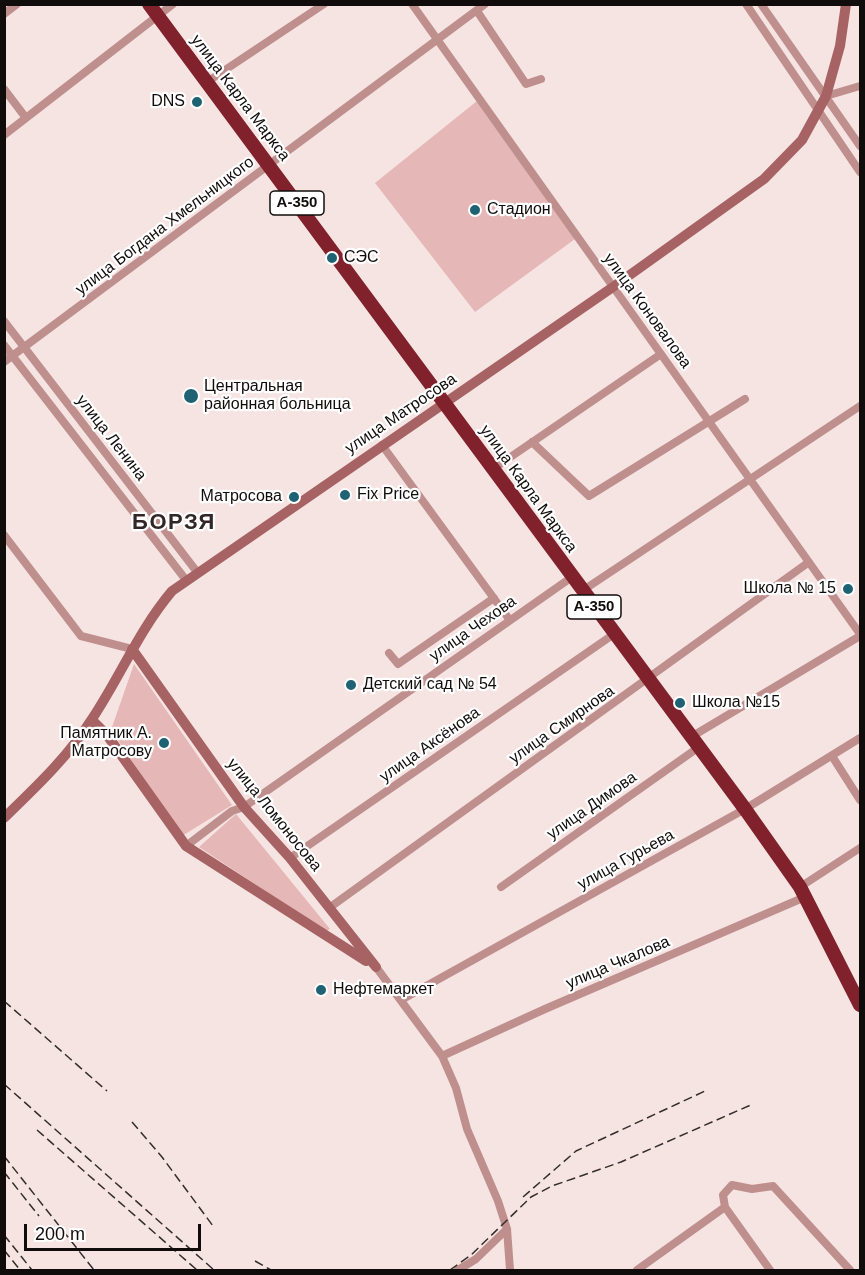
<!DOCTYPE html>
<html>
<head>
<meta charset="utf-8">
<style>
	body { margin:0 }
	#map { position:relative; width:865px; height:1275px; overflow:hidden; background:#f6e4e3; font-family:Helvetica,sans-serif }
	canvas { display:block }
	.frame { position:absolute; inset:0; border:6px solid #110c0c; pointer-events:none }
	.scale { position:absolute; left:24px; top:1224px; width:177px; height:27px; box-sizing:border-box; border:3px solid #110c0c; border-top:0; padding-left:8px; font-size:18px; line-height:21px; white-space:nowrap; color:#110c0c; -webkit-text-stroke:4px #fff; paint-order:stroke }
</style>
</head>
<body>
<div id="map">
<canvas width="865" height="1275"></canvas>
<div class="frame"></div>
<div class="scale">200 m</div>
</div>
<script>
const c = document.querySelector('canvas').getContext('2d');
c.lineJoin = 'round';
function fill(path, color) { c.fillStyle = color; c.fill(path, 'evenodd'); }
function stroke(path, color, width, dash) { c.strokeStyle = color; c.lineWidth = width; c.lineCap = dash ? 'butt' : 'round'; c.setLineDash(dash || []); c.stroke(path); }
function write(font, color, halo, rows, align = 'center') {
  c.font = font + ' Helvetica,sans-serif'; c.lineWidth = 4.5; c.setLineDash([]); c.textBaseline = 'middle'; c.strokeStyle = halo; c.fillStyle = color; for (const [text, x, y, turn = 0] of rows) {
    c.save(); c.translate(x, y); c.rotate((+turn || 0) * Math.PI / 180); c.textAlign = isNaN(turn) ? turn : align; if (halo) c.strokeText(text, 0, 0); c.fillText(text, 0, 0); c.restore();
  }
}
fill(new Path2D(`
	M477,101l98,138 -100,73 -100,-129z
	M134,664l98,141 -50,31 -71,-106z
	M236,814l94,115 -4,2 -127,-84z`), '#e5b7b6');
stroke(new Path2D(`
	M412,4l448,630
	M746,4l114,168
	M761,4l99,142
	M477,11l49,73 15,-5
	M4,14l13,-10
	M207,82l117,-78
	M4,89l22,29
	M826,96l34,-10
	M4,135l169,-131
	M4,321l193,251
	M4,345l182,235
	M4,362l481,-358
	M532,442l57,54 156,-97
	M382,445l127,174
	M493,469l168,-115
	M4,535l77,101 51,13
	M582,591l278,-185
	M389,653l9,11 96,-66
	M691,737l169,-101
	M832,756l28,44
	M186,846l46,-35 12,-4 328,-230
	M290,858l324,-224
	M501,887l198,-140
	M800,887l60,-39
	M329,908l480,-346
	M376,967l66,89 14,32 11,41 31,72 9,28 3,41
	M401,1000l344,-191 115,-71
	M442,1056l103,-47 260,-112
	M725,1207l45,63
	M458,1270l18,-11 31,-30
	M637,1270l88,-63 -2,-12 9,-10 20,4 21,-3 77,84`), '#bf8f8e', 8);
stroke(new Path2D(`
	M132,649l112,158 46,51 86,109
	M92,720l15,15 79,111 180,115
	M4,818c32,-31 64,-61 88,-99 28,-42 47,-89 80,-128l441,-304 151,-108 38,-39 24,-44 14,-50 6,-42`), '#a76363', 10);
stroke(new Path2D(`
	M149,4l596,805 55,78 60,118`), '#81212b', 14);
stroke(new Path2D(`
	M4,1001l103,90
	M4,1084l210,186
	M132,1122l30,35 51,69
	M37,1130l160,140
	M4,1156l90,114
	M4,1172l35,44
	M523,1197l53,-46 129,-60
	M4,1235l28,35
	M4,1250l16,20
	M255,1261l16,9
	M450,1270l21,-15 60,-58 21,-11 69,-24 132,-58`), '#342d2c', 1.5, [9, 4.5]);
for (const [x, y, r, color] of [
	[197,102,6,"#1e6274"],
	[475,210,6,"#1e6274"],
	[332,258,6,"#1e6274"],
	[191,396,8,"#1e6274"],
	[345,495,6,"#1e6274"],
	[294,497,6,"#1e6274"],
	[848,589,6,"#1e6274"],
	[351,685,6,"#1e6274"],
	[680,703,6,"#1e6274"],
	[164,743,6,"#1e6274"],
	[321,990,6,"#1e6274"]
]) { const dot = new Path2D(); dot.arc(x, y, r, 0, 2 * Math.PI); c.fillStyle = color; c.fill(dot); stroke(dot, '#fff', 2); }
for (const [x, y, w] of [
	[297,203,54],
	[594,607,54]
]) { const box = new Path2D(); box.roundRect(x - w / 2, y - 12, w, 24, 4.5); c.fillStyle = '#fff'; c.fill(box); stroke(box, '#110c0c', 1.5); }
write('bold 15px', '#110c0c', null, [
	["А-350",297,203],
	["А-350",594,607]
]);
write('16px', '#110c0c', '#fff', [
	["улица Карла Маркса",240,98,53],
	["улица Богдана Хмельницкого",165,226,-37],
	["улица Коновалова",647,311,54],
	["улица Матросова",401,414,-34],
	["улица Ленина",111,438,52],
	["улица Карла Маркса",528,489,54],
	["улица Чехова",473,629,-35],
	["улица Смирнова",562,725,-35],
	["улица Аксёнова",430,745,-35],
	["улица Димова",592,806,-35],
	["улица Ломоносова",274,815,51],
	["улица Гурьева",626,860,-29],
	["улица Чкалова",618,963,-23]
]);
write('16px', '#110c0c', '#fff', [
	["DNS",185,102,"right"],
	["Стадион",487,210],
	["СЭС",344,258],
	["Центральная",204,387],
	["районная больница",204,405],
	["Fix Price",357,495],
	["Матросова",282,497,"right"],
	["Школа № 15",836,589,"right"],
	["Детский сад № 54",363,685],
	["Школа №15",692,703],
	["Памятник А.",152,734,"right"],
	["Матросову",152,752,"right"],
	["Нефтемаркет",333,990]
], 'left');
c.letterSpacing = '1.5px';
write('bold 22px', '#332626', '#fff', [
	["БОРЗЯ",174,523]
]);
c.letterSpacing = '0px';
</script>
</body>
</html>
